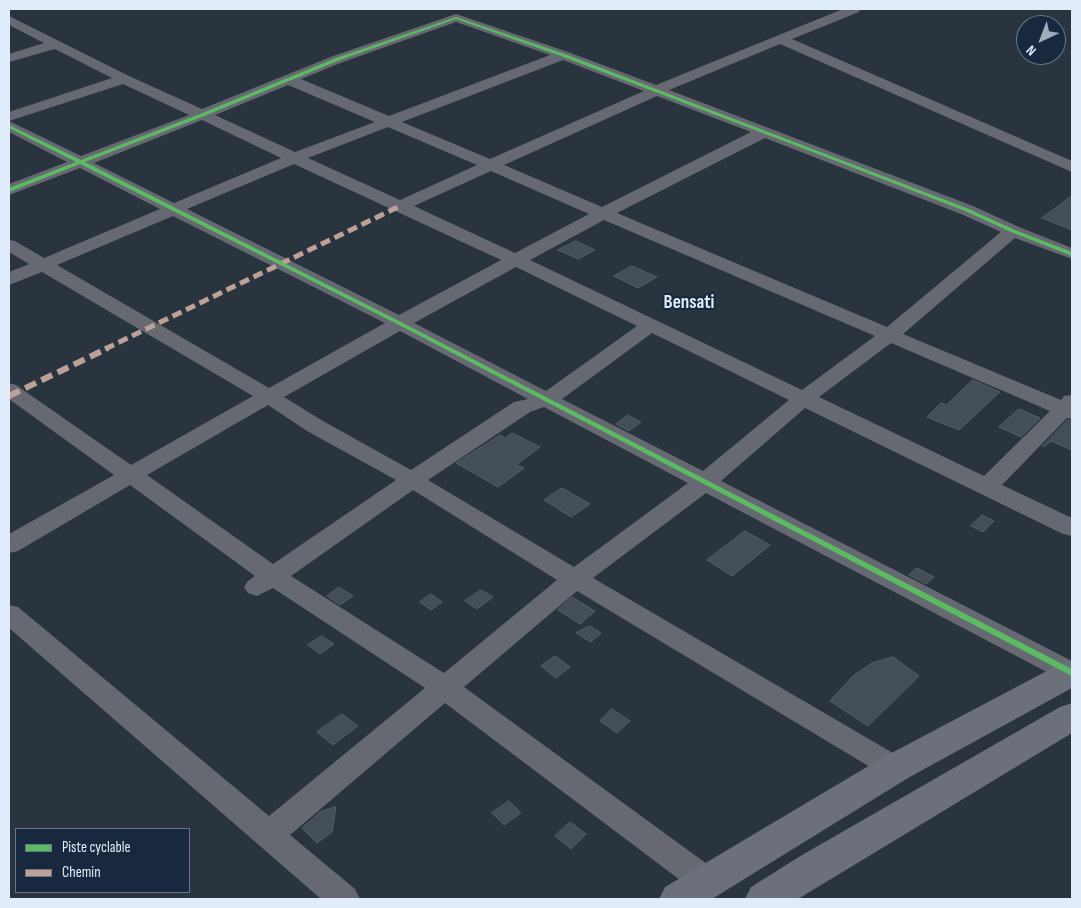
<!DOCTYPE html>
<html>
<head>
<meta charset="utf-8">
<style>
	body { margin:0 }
	#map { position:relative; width:1081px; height:908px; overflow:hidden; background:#2a343f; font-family:"Sofia Sans Condensed",sans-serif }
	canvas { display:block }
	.frame { position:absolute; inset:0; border:10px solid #e1ecfa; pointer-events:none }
	.legend { position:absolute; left:15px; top:828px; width:175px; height:65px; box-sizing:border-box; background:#18283e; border:1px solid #687689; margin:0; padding:6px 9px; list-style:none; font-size:15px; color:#e1ecfa }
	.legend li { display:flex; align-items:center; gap:10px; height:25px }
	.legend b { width:25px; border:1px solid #687689 }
	.north { position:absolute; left:1016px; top:15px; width:50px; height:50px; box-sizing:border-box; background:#18283e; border:1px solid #687689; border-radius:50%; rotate:223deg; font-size:14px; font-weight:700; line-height:20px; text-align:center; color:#e1ecfa }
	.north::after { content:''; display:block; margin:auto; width:18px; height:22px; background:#a1acb9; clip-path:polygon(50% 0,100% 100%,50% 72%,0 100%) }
</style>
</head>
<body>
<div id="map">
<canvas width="1081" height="908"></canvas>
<div class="frame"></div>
<ul class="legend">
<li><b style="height:6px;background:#5cba63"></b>Piste cyclable</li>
<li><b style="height:6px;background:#bda197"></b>Chemin</li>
</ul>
<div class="north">N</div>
</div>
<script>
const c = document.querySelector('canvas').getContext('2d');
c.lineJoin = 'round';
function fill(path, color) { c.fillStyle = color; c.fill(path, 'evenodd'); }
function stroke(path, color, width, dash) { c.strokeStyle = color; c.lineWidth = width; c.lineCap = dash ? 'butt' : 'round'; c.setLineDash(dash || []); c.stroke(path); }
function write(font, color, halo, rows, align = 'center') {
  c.font = font + ' "Sofia Sans Condensed",sans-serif'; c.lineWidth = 4; c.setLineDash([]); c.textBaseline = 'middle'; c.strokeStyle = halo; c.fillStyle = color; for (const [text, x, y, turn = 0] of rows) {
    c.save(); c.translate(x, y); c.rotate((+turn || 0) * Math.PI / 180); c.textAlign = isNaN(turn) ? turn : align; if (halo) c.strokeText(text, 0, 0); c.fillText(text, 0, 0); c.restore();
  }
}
const building = new Path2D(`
	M1072,196v34l-30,-12z
	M576,241l19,9 -17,9 -20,-9z
	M632,266l25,11 -19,11 -24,-12z
	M973,380l27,12 -41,38 -32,-13 14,-14 5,2z
	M1019,409l21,9 -19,19 -22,-10z
	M628,415l13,7 -12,9 -13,-7z
	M1068,420l4,1v29l-21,-9 -6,5h-2z
	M512,433l28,14 -24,18 8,3 -26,19 -42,-24 44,-28 5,3z
	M562,488l28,16 -19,13 -27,-17z
	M982,515l12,6 -11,11 -12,-6z
	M745,531l25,14 -38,31 -25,-16z
	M917,568l17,9 -8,7 -17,-9z
	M339,587l14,9 -13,9 -13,-9z
	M481,590l12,7 -16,12 -12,-8z
	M431,594l11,8 -11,8 -11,-8z
	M572,597l23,14 -15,13 -22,-14z
	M590,626l11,7 -10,9 -15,-9z
	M322,636l12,8 -14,10 -12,-9z
	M555,656l15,11 -14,11 -15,-12z
	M893,657l26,19 -51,50 -38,-25 23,-25 19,-13z
	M612,709l18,12 -13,12 -17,-12z
	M342,714l16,12 -25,19 -16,-13z
	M509,801l12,12 -17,12 -12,-12z
	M336,807l-4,25 -15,11 -15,-15 18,-16z
	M570,822l16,12 -15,15 -16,-13z`);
fill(building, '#444e56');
stroke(building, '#525e65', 1);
fill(new Path2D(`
	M843,9h17l-1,3 -67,27 280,122v11l-292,-128 -111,46 304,116 46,21 53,21v11l-57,-21 -112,96 158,66 3,-4 8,-1v24l-5,-1 -65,67 70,33v18l-9,-2 -258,-126 -84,73 351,180v22l-10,-3 -356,-187 -113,85 312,182 5,8 -5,8 -10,4 -10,-4 -308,-185 -113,96 254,185 5,10 -5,10 -11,4 -11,-4 -251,-189 -155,132 65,54 5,10h-39l-312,-271v-23l9,2 251,209 156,-128 -152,-100 -16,8 -9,-3 -4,-6 4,-6 7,-5 -125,-91 -112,66 -9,2v-19l105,-59 -105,-76v-16l7,2 115,80 122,-69 -211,-124 -33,13v-13l20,-8 -20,-12v-12l6,1 29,17 116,-49 -80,-41 -71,27v-11l58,-22 -58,-30v-20l103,-34 -57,-29 -46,13v-8l35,-11 -35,-18v-9l120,60 73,33 131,-53 123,-42 112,38 88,33zM456,22l94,33 -161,61 -88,-37 42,-17zM563,60l81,31 -154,68 -88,-37zM123,84l66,31 -108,41 -72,-35zM288,85l87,37 -80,30 -80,-37zM657,96l94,36 -149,75 -98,-42zM202,120l79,38 -107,45 -80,-40zM388,127l89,38 -77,35 -92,-42zM765,138l196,76 40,18 -114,95 -270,-114zM294,164l207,96 -102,55 -212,-106zM491,171l98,43 -74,39 -101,-47zM173,216l212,107 -116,65 -212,-123zM604,220l271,116 -73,54 -272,-130zM516,267l121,59 -91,65 -132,-68zM400,331l128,68 -14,3 -103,68 -88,-49 -39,-24zM652,333l137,67 -86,71 -141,-72zM891,343l159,68 -66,65 -165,-79zM268,405l39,26 89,49 -123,84 -126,-89zM544,407l144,76 -114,84 -146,-87 102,-68zM413,490l144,90 -113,93 -153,-97z`), '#666971');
fill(new Path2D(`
	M1072,661v27l-164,90 -196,121h-53l6,-12 217,-129 178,-94z
	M1072,703v30l-274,166h-53l6,-12 51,-32 258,-148z`), '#6b707a');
stroke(new Path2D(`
	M105,349l293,-142`), '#bda197', 5, [10, 5]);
stroke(new Path2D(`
	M9,396l99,-48`), '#bda197', 6, [12, 6]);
fill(new Path2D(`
	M456,17l109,37 404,155 46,21 57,22v4l-61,-24 -46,-21 -142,-55 -262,-100 -105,-37 -116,41 -136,56 -119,46 318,161 669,346v7l-673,-351 -319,-161 -71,28v-4l67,-26 -67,-34v-3l72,35 119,-46 136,-56z`), '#5cba63');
write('bold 19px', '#e1ecfa', '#18283e', [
	["Bensati",689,303]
]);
</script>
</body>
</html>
